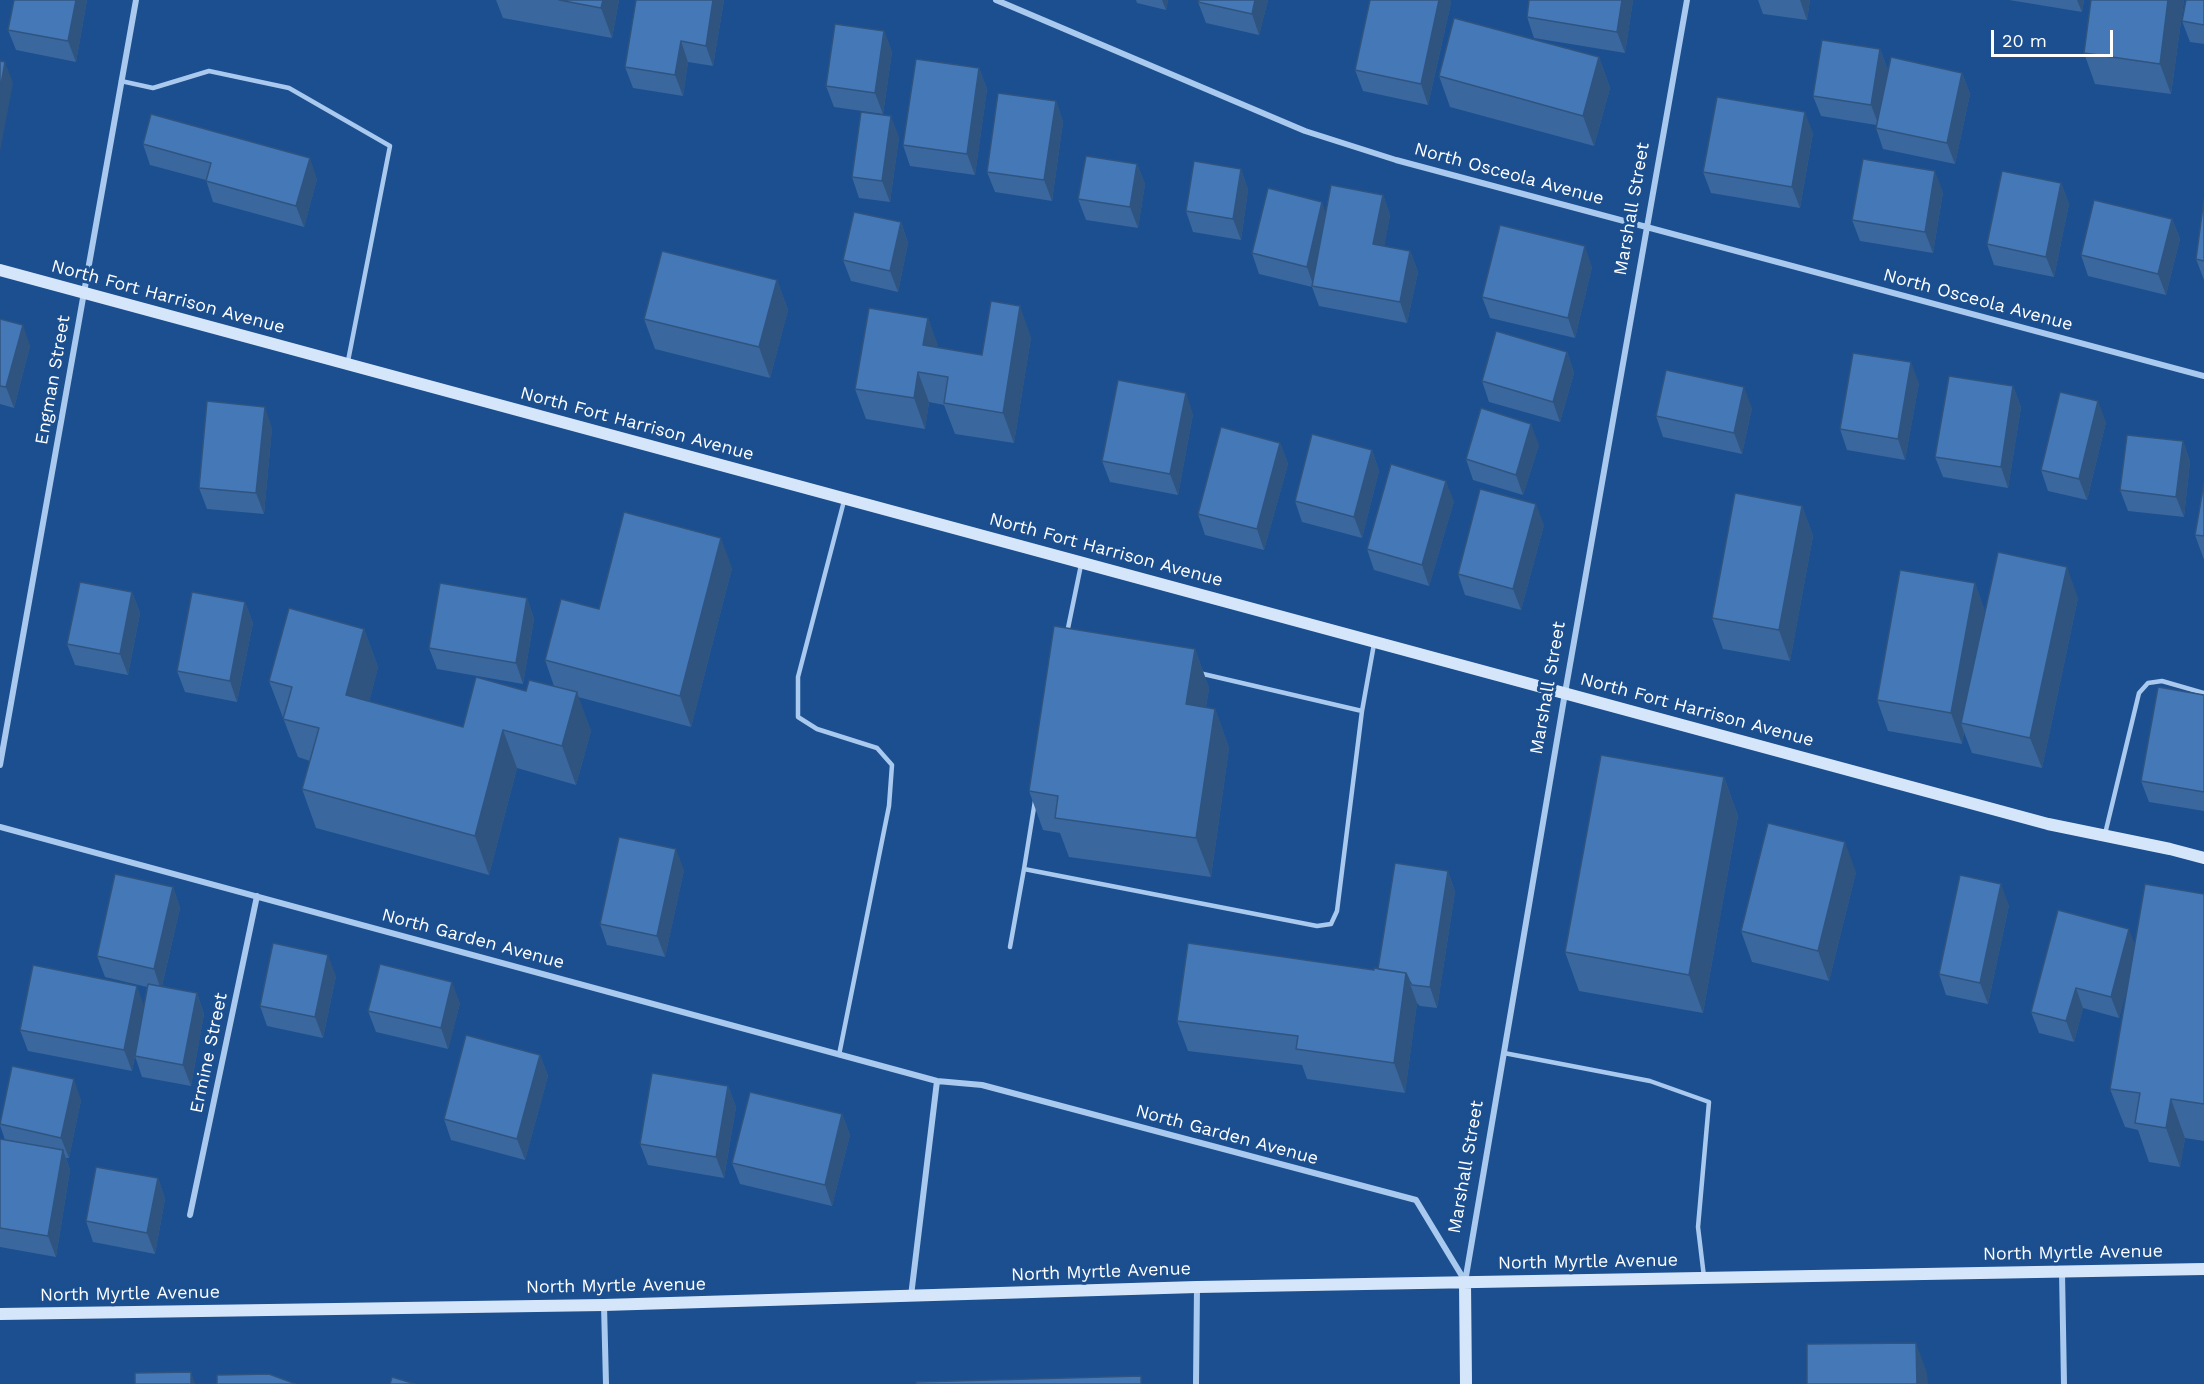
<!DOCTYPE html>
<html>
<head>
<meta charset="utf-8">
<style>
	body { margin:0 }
	#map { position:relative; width:2204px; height:1384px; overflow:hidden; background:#1b4f8f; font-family:"Work Sans",sans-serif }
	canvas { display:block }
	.scale { position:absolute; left:1991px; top:30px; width:122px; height:27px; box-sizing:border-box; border:3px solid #fff; border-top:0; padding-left:8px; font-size:18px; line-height:21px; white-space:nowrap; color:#fff; -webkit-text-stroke:4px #1b4f8f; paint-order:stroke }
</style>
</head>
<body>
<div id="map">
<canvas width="2204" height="1384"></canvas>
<div class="scale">20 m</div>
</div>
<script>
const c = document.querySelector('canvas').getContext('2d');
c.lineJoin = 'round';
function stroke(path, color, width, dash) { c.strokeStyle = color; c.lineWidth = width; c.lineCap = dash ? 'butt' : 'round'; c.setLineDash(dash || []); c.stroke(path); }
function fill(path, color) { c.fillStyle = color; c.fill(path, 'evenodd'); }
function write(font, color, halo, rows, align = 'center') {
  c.font = font + ' "Work Sans",sans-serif'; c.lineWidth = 6; c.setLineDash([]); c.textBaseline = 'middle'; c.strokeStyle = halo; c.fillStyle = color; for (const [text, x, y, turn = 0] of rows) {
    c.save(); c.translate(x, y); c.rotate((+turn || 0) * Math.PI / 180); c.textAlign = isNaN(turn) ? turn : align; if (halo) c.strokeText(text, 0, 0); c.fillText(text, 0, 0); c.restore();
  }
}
stroke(new Path2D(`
	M121,81l32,7 56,-17 80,17 101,58 -42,215
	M1067,633l14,-68
	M1199,673l163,38
	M2105,834l34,-141 9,-10 14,-2 42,12
	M1024,869l11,-68
	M1010,947l14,-78 293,57 14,-2 6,-13 25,-200 12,-67
	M1504,1053l146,28 59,21 -11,125 6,50
	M839,1055l50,-249 3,-41 -15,-17 -60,-19 -19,-12v-40l46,-176`), '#a9c9ee', 4.5);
stroke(new Path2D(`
	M996,0l309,131 91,29 808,216
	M0,765l136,-765
	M0,827l937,254 45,4 434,115 49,81
	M190,1215l67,-319
	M2062,1272l2,112
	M1465,1282l100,-589 122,-693
	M911,1296l26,-215
	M604,1305l2,79
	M1196,1384l1,-97`), '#a9c9ee', 6);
stroke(new Path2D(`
	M0,270l2048,554 122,25 34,9
	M1465,1282l1,102
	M0,1314l604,-9 593,-18 1007,-18`), '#d6e6fa', 12);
fill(new Path2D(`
	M14,0h73l-11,62 -60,-12 -8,-20z
	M496,0h123l-7,38 -109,-20z
	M636,0h88l-11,66 -25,-4 -5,34 -50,-8 -8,-21z
	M1136,0h32l-2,10 -29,-7z
	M1199,0h69l-9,35 -53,-12 -8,-21z
	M1370,0h80l1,3 -23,102 -65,-14 -8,-21z
	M1529,0h104l-8,53 -91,-15 -7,-21z
	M1758,0h52l-3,20 -44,-6z
	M2009,0h75l-2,12z
	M2184,0l-13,94 -76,-10 -11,-31z
	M2204,0v44l-14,-2 -8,-21z
	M884,31l8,21 -9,62 -49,-7 -8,-21z
	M1880,49l8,21 -2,9 76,-6 8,21 -15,70 -72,-15 -7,-21v-3l-55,-9 -8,-20z
	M1599,57l11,31 -16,58 -144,-39 -11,-31z
	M979,68l8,21 -12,86 -65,-9 -7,-21z
	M1056,101l7,21 -11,79 -57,-9 -8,-20z
	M1813,133l-13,75 -89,-15 -8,-21z
	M899,137l-9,65 -31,-4 -7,-21z
	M143,144l174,35 -13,48 -91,-25 -7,-22 -56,-15z
	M1137,164l8,20 -7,44 -52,-8 -8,-21z
	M1241,169l7,21 -7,50 -48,-8 -7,-21z
	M2061,183l8,21 -15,73 -60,-12 -7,-21z
	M1943,192l-10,61 -73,-12 -8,-21z
	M1383,195l7,20 -6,31 26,5 8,21 -11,51 -88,-17 -7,-19 -53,-13 -7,-21 74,-41z
	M2204,199v81l-8,-21z
	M2172,219l8,20 -14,56 -78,-19 -7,-21z
	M901,222l7,21 -10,49 -47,-11 -8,-21z
	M1592,267l-17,71 -85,-20 -8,-21z
	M777,280l11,30 -18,68 -115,-29 -11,-30z
	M928,318l10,29 44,8 49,-18 -17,106 -59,-9 -11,-29 -15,-3 -4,27 -59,-10 -11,-30z
	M0,319l30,27 -16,62 -14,-4z
	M1567,352l7,21 -14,49 -71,-20 -7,-21z
	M1919,383l-14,77 -58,-10 -7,-21z
	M2013,386l8,21 -13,81 -65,-11 -8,-20z
	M1752,408l-10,46 -79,-17 -7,-21z
	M1193,414l-15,81 -68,-13 -8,-21z
	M2106,422l-19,78 -39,-9 -7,-21z
	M272,428l-8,86 -57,-5 -8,-21z
	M2183,441l7,21 -6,55 -56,-6 -8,-21z
	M1280,443l8,21 -24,86 -59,-15 -7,-21z
	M1539,445l-16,50 -50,-15 -7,-21z
	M1372,450l7,21 -17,67 -60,-16 -7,-21z
	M2204,483v77l-9,-25z
	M1454,501l-25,85 -55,-16 -7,-21z
	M1802,506l11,30 -23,125 -67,-12 -11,-31z
	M1544,525l-23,85 -56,-15 -7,-21z
	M732,568l-41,159 -113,-30 13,34 -15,54 -59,-17 -28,107 -173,-47 -14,-39 8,-28 -12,-4 -29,-76 95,-52 14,38 -9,35 94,25 63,-36 28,-5 -9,-26 54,-51z
	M1975,583l10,29 93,-14 -36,170 -70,-15 -8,-21 -2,12 -74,-13 -11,-31z
	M132,592l8,21 -12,62 -53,-10 -8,-21z
	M527,598l7,21 -11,65 -86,-15 -8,-21z
	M245,602l8,21 -16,79 -52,-10 -8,-21z
	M1195,649l14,39 -3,19 9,2 14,39 -18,129 -142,-20 -9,-24 -17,-3 -14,-39z
	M2204,695v116l-55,-9 -8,-21z
	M1724,777l14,39 -35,197 -124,-22 -14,-39z
	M684,870l-19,87 -58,-12 -7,-21z
	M1448,871l7,21 -18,116 -17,-2 -3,-3 -12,90 -98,-14 -5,-14 -114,-14 -11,-30 201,-52z
	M1856,872l-27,109 -77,-19 -11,-31z
	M173,887l7,21 -18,78 35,7 7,21 -13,72 -49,-9 -7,-21 -3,15 -104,-20 -8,-21 124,-24 3,-19 -42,-10 -8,-21z
	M2204,894v247l-19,-3 -5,29 -31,-5 -11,-32 -13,-3 -15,-38 18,-106 -9,35 -36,-10 -9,34 -35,-9 -8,-21 104,-68z
	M2009,905l-21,99 -42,-9 -7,-21z
	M336,976l-13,62 -56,-12 -7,-20z
	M460,1003l-12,46 -72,-17 -8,-21z
	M540,1055l8,21 -23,84 -74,-20 -7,-21z
	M728,1086l8,21 -12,71 -76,-13 -8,-21z
	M81,1100l-12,58h-3l4,12 -14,87 -56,-10v-108l5,1 -5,-15v-2z
	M842,1114l8,21 -18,71 -92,-22 -8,-21z
	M158,1178l7,21 -10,55 -62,-12 -7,-21z`), '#3a679d');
fill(new Path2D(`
	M76,0h11l-11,62 -8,-21z
	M603,0h16l-7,38 -11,-30z
	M713,0h11l-11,66 -7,-20z
	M1162,0h6l-2,10z
	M1255,0h13l-9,35 -7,-21z
	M1439,0h11l1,3 -23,102 -7,-21z
	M1622,0h11l-8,53 -8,-21z
	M1800,0h10l-3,20z
	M2077,0h7l-2,12z
	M2168,0h16l-13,94 -11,-30z
	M884,31l8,21 -9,62 -8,-21z
	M681,41l7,21 -5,34 -8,-21z
	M1880,49l8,21 -9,56 -8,-21z
	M1599,57l11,31 -16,58 -11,-30z
	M5,62l8,21 -13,69v-62z
	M979,68l8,21 -12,86 -8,-21z
	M1962,73l8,21 -15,70 -8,-21z
	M1056,101l7,21 -11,79 -8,-21z
	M1805,112l8,21 -13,75 -8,-21z
	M891,116l8,21 -9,65 -8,-21z
	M310,158l7,21 -13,48 -8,-21z
	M1137,164l8,20 -7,44 -8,-21z
	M1241,169l7,21 -7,50 -8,-21z
	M1935,171l8,21 -10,61 -8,-21z
	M2061,183l8,21 -15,73 -8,-20z
	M1383,195l7,20 -9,50 -8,-21z
	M1322,202l7,21 -15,64 -7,-20z
	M2172,219l8,20 -14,56 -8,-21z
	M901,222l7,21 -10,49 -8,-21z
	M1585,246l7,21 -17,71 -7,-20z
	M1410,251l8,21 -11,51 -7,-21z
	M777,280l11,30 -18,68 -11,-31z
	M1020,306l11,31 -17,106 -11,-30z
	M928,318l11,30 -5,27 -11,-30z
	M23,325l7,21 -16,62 -8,-21z
	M1567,352l7,21 -14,49 -7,-20z
	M1911,362l8,21 -14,77 -7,-21z
	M918,372l11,30 -4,27 -11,-31z
	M2013,386l8,21 -13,81 -7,-21z
	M1744,387l8,21 -10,46 -8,-21z
	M1186,393l7,21 -15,81 -8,-21z
	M2098,401l8,21 -19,78 -8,-21z
	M265,407l7,21 -8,86 -8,-21z
	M1531,424l8,21 -16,50 -7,-20z
	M2183,441l7,21 -6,55 -8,-20z
	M1280,443l8,21 -24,86 -7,-21z
	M1372,450l7,21 -17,67 -8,-21z
	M1446,481l8,20 -25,85 -7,-21z
	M1536,504l8,21 -23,85 -8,-21z
	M1802,506l11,30 -23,125 -11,-31z
	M721,538l11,30 -41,159 -11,-31z
	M2067,567l11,31 -36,170 -12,-30z
	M1975,583l11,31 -25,109 3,9 -2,12 -11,-31z
	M132,592l8,21 -12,62 -8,-21z
	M527,598l7,21 -11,65 -7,-21z
	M245,602l8,21 -16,79 -7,-21z
	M364,629l14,38 -17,67 -15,-39z
	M1195,649l14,39 -9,55 -14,-39z
	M577,692l14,39 -15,54 -14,-39z
	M1215,709l14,39 -18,129 -15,-39z
	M503,730l14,38 -28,107 -14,-39z
	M1724,777l14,39 -35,197 -14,-38z
	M1845,842l11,30 -27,109 -11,-30z
	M676,849l8,21 -19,87 -8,-21z
	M1448,871l7,21 -18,116 -7,-21z
	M2001,884l8,21 -21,99 -8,-21z
	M173,887l7,21 -19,82 -7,-21z
	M2129,929l8,21 -18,68 -8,-21z
	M328,955l8,21 -13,62 -8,-21z
	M1406,973l11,30 -12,90 -11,-30z
	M452,982l8,21 -12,46 -7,-21z
	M137,986l7,20 -12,65 -8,-21z
	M2076,988l7,20 -9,34 -8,-21z
	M197,993l7,21 -13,72 -8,-21z
	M540,1055l8,21 -23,84 -8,-21z
	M74,1079l7,21 -12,58 -8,-20z
	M728,1086l8,21 -12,71 -8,-21z
	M2171,1099l14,39 -5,29 -14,-39z
	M842,1114l8,21 -18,71 -7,-21z
	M63,1150l7,20 -14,87 -8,-21z
	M158,1178l7,21 -10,55 -8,-21z
	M1916,1343l11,30 1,11h-11z
	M191,1372l4,12h-4z`), '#305480');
const building = new Path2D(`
	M14,0h62l-8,41 -60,-11z
	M559,0h44l-2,8z
	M636,0h77l-7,46 -25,-5 -6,34 -50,-8z
	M1199,0h56l-3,14 -54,-12z
	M1370,0h69l-18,84 -66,-14z
	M1529,0h93l-5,32 -90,-15z
	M2091,0h77l-8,64 -76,-11z
	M2186,0h18v25l-22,-4z
	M1454,18l145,39 -16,59 -144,-40z
	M835,24l49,7 -9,62 -49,-7z
	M1822,40l58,9 -9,56 -58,-9z
	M1891,57l71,16 -15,70 -71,-15z
	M916,59l63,9 -12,86 -64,-9z
	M0,61l5,1 -5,28z
	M998,93l58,8 -12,79 -57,-8z
	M1717,97l88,15 -13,75 -89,-15z
	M861,112l30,4 -9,65 -30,-4z
	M151,114l159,44 -14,48 -90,-25 5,-18 -68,-19z
	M1086,156l51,8 -7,43 -52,-8z
	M1863,159l72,12 -10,61 -73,-12z
	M1194,161l47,8 -8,50 -47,-8z
	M2002,171l59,12 -15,74 -59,-13z
	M1331,185l52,10 -10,49 37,7 -10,51 -88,-16z
	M1268,188l54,14 -15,65 -55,-14z
	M2204,199v62l-8,-2z
	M2094,200l78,19 -14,55 -77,-19z
	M854,212l47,10 -11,49 -47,-11z
	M1500,225l85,21 -17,72 -86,-21z
	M662,251l115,29 -18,67 -115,-28z
	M991,301l29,5 -17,107 -59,-10 4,-26 -30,-5 -4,26 -59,-9 14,-81 59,10 -5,27 59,10z
	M0,319l23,6 -17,62 -6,-1z
	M1496,331l71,21 -14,50 -71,-21z
	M1853,353l58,9 -13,77 -58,-10z
	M1666,370l78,17 -10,46 -78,-17z
	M1949,376l64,10 -12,81 -66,-10z
	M1118,380l68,13 -16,81 -68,-13z
	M2060,392l38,9 -19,78 -38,-9z
	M207,401l58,6 -9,86 -57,-5z
	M1481,408l50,16 -15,51 -50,-16z
	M1221,427l59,16 -23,86 -59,-15z
	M1312,434l60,16 -18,67 -59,-16z
	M2127,435l56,6 -7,56 -56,-7z
	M1391,464l55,17 -24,84 -55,-16z
	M2204,483v53l-9,-1z
	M1480,489l56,15 -23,85 -55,-15z
	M1735,493l67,13 -23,124 -67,-12z
	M624,512l97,26 -41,158 -135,-36 16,-61 38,10z
	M1998,552l69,15 -37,171 -69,-15z
	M1900,570l75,13 -24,130 -74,-13z
	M80,582l52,10 -12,62 -53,-10z
	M440,583l87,15 -11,65 -87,-15z
	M192,592l53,10 -15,79 -53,-10z
	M289,608l75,21 -18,66 117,32 13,-50 50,14 3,-11 48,12 -15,54 -59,-16 -28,106 -173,-47 17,-61 -36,-9 9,-32 -23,-6z
	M1054,626l141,23 -9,55 29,5 -19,129 -141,-20 3,-22 -29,-5z
	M2158,687l46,8v97l-63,-11z
	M1601,755l123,22 -35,198 -124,-23z
	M1768,823l77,19 -27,109 -77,-20z
	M619,837l57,12 -19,87 -57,-12z
	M1395,863l53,8 -18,116 -18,-2 -2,-3 -4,-9 -28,-4z
	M115,874l58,13 -19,82 -57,-13z
	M1960,875l41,9 -21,99 -41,-9z
	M2145,884l59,10v210l-33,-5 -5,29 -31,-5 5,-30 -30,-4z
	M2058,910l71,19 -18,68 -35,-9 -10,33 -35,-9z
	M273,943l55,12 -13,62 -55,-11z
	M1188,943l186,27v-2l32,5 -12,90 -98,-14 2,-13 -121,-15z
	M380,964l72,18 -11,46 -73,-17z
	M33,965l104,21 -13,64 -104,-20z
	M148,984l49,9 -14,72 -48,-9z
	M466,1035l74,20 -23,84 -73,-20z
	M12,1066l62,13 -13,59 -61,-14z
	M652,1073l76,13 -12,71 -76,-13z
	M750,1092l92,22 -17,71 -93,-22z
	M0,1139l63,11 -15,86 -48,-8z
	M96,1167l62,11 -11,55 -61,-12z
	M1916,1343l1,41h-110v-40z
	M191,1372v12h-56v-11z
	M269,1374l27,10h-79v-9z
	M1141,1376v8h-225v-2z
	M392,1377l23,7h-25z`);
fill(building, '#4478b7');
stroke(building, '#305480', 1.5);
write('18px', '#fff', '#1b4f8f', [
	["North Osceola Avenue",1509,174,15],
	["Marshall Street",1632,209,-80],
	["North Fort Harrison Avenue",168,297,15],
	["North Osceola Avenue",1978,300,15],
	["Engman Street",53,380,-80],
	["North Fort Harrison Avenue",637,424,15],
	["North Fort Harrison Avenue",1106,550,15],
	["Marshall Street",1548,688,-80],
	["North Fort Harrison Avenue",1697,710,15],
	["North Garden Avenue",473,939,15],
	["Ermine Street",209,1053,-78],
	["North Garden Avenue",1227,1135,15],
	["Marshall Street",1466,1167,-80],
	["North Myrtle Avenue",2073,1253,-1],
	["North Myrtle Avenue",1588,1262,-1],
	["North Myrtle Avenue",1101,1272,-2],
	["North Myrtle Avenue",616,1286,-1],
	["North Myrtle Avenue",130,1294,-1]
]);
</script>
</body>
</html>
